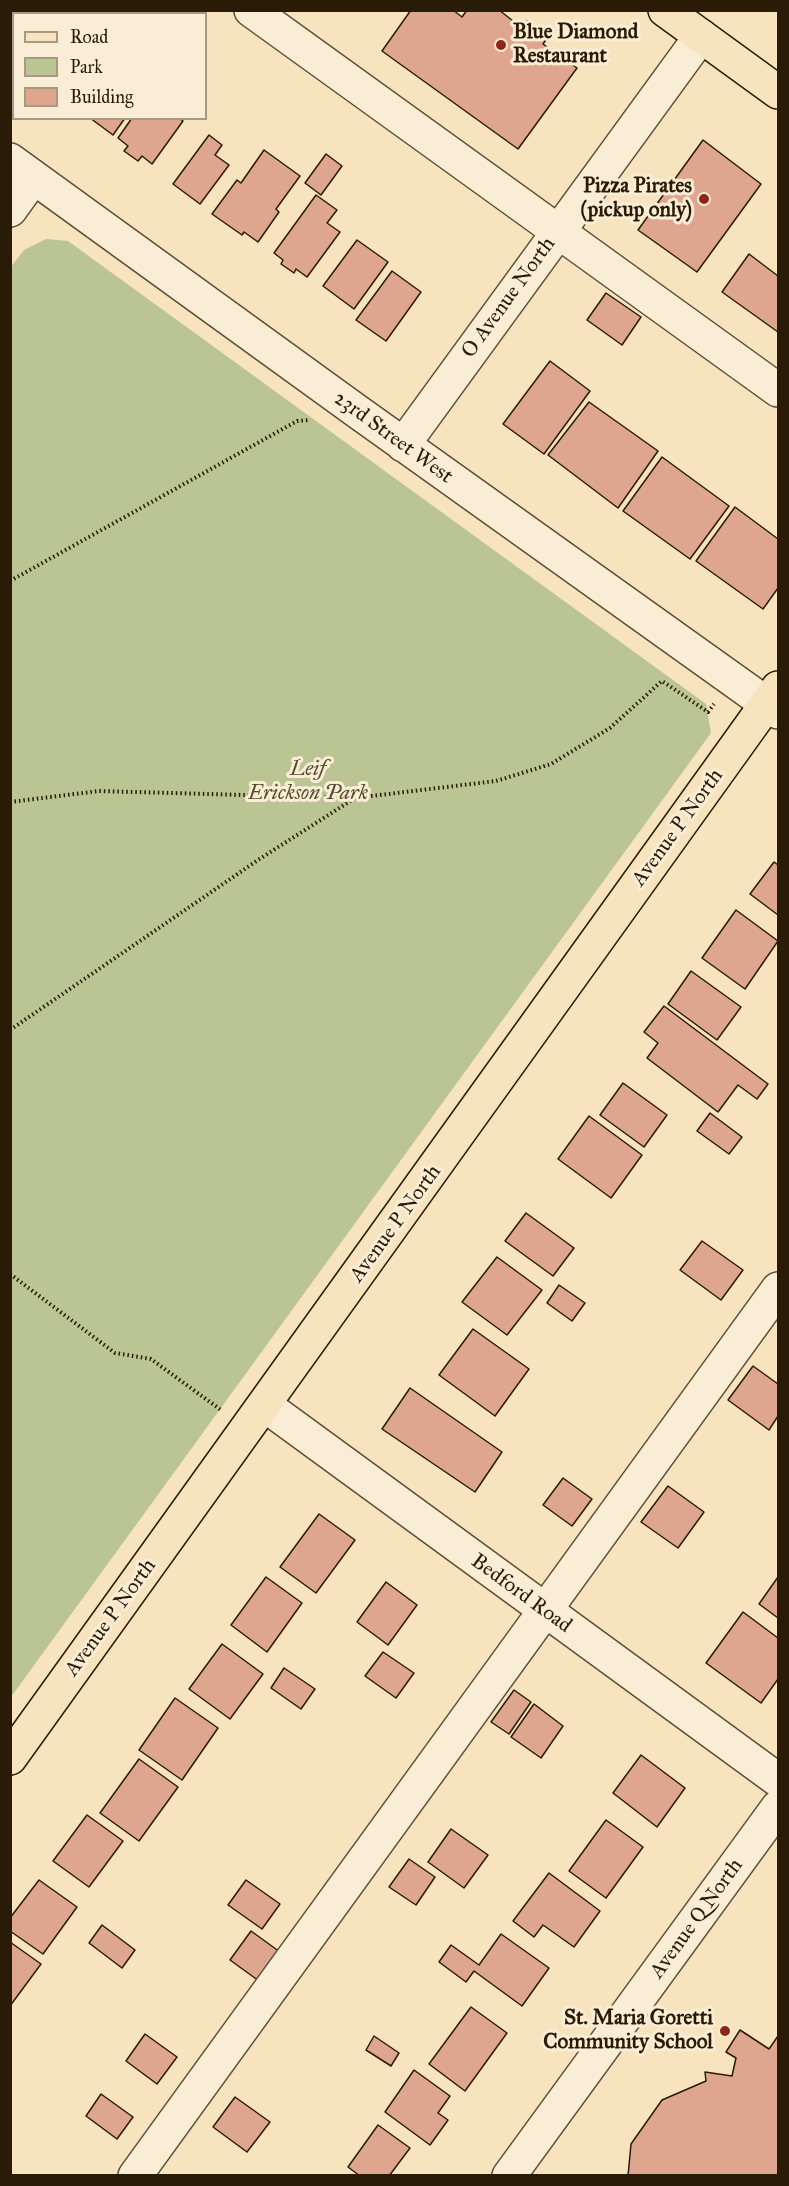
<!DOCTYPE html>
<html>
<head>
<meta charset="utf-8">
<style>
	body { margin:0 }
	#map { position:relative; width:789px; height:2186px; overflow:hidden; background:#f7e3be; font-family:"IM FELL Great Primer",serif }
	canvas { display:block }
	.frame { position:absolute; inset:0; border:12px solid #2a1b06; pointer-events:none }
	.legend { position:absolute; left:12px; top:12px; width:195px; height:108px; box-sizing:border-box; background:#faedd5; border:2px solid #a79982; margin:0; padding:8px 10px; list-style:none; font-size:18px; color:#2a1b06 }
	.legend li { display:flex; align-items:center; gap:12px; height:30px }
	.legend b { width:30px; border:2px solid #a79982 }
</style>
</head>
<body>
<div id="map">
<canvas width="789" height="2186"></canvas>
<div class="frame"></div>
<ul class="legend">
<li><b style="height:8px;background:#f7e3be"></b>Road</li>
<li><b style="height:16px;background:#bbc493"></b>Park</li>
<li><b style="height:16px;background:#dfa68f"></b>Building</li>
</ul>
</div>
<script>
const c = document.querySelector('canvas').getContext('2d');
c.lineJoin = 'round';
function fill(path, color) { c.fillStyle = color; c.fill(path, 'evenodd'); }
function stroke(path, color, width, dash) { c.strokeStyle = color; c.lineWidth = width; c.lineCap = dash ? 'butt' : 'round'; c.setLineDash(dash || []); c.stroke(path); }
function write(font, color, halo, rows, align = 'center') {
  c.font = font + ' "IM FELL Great Primer",serif'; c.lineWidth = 6; c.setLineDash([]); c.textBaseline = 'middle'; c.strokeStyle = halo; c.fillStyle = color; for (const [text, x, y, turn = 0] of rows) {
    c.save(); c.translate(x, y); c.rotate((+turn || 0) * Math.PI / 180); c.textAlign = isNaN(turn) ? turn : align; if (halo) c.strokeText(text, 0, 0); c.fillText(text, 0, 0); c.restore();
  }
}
fill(new Path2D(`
	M46,239l22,2 638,463 5,29 -700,964 -1,-1429 14,-18z`), '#bbc493');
const building = new Path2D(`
	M411,10h42l9,7 5,-7h32l23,18 5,-7 21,16 -5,7 34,24 -59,81 -136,-98z
	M14,21v47l-4,-2v-41z
	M90,118h35l-12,17z
	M132,118h47l4,3 -31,43 -10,-8 -4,5 -14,-10 4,-5 -10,-8z
	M209,135l13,10 -7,10 14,10 -29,39 -27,-20z
	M703,140l58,44 -64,88 -59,-42z
	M264,150l36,26 -24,33 3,3 -21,30 -14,-10 -2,3 -30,-21 25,-34 4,3z
	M326,154l16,12 -21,29 -16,-12z
	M316,195l21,15 -10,13 13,9 -33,45 -11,-8 -2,4 -13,-9 2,-4 -9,-7z
	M357,240l31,22 -34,47 -31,-23z
	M749,254l29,22v56l-56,-40z
	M392,271l29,21 -35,49 -30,-21z
	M606,293l35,24 -19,28 -35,-25z
	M550,361l40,30 -46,63 -41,-30z
	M589,402l69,49 -40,57 -70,-53z
	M662,457l67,49 -39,53 -67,-48z
	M735,507l43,32v49l-15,21 -67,-48z
	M774,862l4,3v50l-28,-21z
	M736,910l42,31 -33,48 -43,-31z
	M691,971l50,36 -24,33 -49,-36z
	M664,1006l104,78 -11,15 -19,-14 -20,27 -71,-54 11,-15 -14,-11z
	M623,1083l44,32 -23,32 -44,-32z
	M710,1113l32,24 -13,17 -32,-23z
	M589,1116l53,39 -31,43 -53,-39z
	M526,1213l48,35 -21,28 -48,-35z
	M702,1241l41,29 -22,30 -41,-30z
	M497,1257l45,33 -35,45 -45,-33z
	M559,1285l26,18 -13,18 -25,-18z
	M473,1329l56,40 -34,47 -56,-41z
	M753,1366l25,18v32l-9,14 -41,-30z
	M410,1388l92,64 -27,40 -93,-63z
	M563,1478l29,21 -20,27 -29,-21z
	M668,1486l36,26 -26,36 -37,-26z
	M319,1514l36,26 -39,53 -36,-26z
	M266,1577l36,26 -35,49 -36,-27z
	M778,1577v41l-19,-14z
	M386,1582l31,23 -29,40 -31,-23z
	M743,1612l35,26v41l-17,24 -55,-40z
	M222,1644l41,30 -33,45 -41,-30z
	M383,1652l31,21 -18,25 -31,-22z
	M284,1668l31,21 -14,20 -30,-21z
	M514,1690l17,12 -22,32 -18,-12z
	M175,1698l43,30 -36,52 -43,-30z
	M534,1704l29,22 -22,32 -30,-21z
	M641,1755l44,33 -28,39 -44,-34z
	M139,1759l39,28 -39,54 -39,-28z
	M87,1815l36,26 -34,46 -36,-26z
	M606,1820l37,27 -37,51 -37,-27z
	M451,1829l37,26 -24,33 -36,-26z
	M409,1859l26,18 -19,28 -27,-18z
	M549,1873l51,38 -26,36 -31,-22 -9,12 -21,-16z
	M39,1880l38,27 -34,47 -33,-23v-13z
	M246,1880l34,24 -18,25 -34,-24z
	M102,1925l33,25 -13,18 -33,-25z
	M251,1931l29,21 -21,29 -29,-21z
	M501,1934l48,34 -27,38 -48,-35 -8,11 -27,-20 12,-17 28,20z
	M10,1942l31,22 -31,42z
	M471,2007l36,26 -42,58 -36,-27z
	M740,2030l29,19 9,-13v140h-150l3,-32 31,-44 44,-19 -1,-9 27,4 4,-18 -10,-6z
	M145,2034l32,23 -20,27 -31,-23z
	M374,2036l25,17 -8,13 -25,-16z
	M414,2070l36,26 -12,17 10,7 -18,25 -45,-33z
	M101,2094l32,23 -16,22 -31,-23z
	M235,2097l35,25 -23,30 -34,-25z
	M378,2125l32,23 -21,28h-29l-12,-9z`);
fill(building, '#dfa68f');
stroke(building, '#2a1b06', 1.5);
const minor = new Path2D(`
	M251,10l527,380
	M10,160l348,252 420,300
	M10,210l23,-32
	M403,445l298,-409
	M266,1406l512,374
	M135,2176l643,-887
	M509,2176l269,-369`);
const major = new Path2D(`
	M665,10l113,82
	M10,1758l768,-1070`);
stroke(minor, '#5d4d34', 36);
stroke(major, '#2a1b06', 36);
stroke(new Path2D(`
	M10,581l287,-160 12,-1
	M10,802l89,-11 255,7
	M10,1030l248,-170 97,-62 141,-17 55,-17 59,-36 52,-47 46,31 6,-8
	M10,1274l105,79 36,6 70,51`), '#2a1b06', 4, [1.5, 3]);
stroke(minor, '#faedd5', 33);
stroke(major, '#f7e3be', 33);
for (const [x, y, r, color] of [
	[501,45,6,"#8f2418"],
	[704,199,6,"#8f2418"],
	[725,2031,6,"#8f2418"]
]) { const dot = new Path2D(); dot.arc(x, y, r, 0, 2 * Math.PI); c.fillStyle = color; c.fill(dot); stroke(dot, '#faedd5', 2); }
write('bold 21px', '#2a1b06', '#faedd5', [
	["Blue Diamond",513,33,"left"],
	["Restaurant",513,57,"left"],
	["Pizza Pirates",692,187],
	["(pickup only)",692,211],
	["St. Maria Goretti",713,2019],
	["Community School",713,2043]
], 'right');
write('21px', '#2a1b06', '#faedd5', [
	["O Avenue North",509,298,-54],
	["23rd Street West",393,438,36],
	["Avenue P North",678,828,-54],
	["Avenue P North",396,1224,-54],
	["Bedford Road",521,1594,36],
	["Avenue P North",111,1618,-54],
	["Avenue Q North",697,1919,-54]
]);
write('italic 21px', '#564e30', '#faedd5', [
	["Leif",308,770],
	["Erickson Park",308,794]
]);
</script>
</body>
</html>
